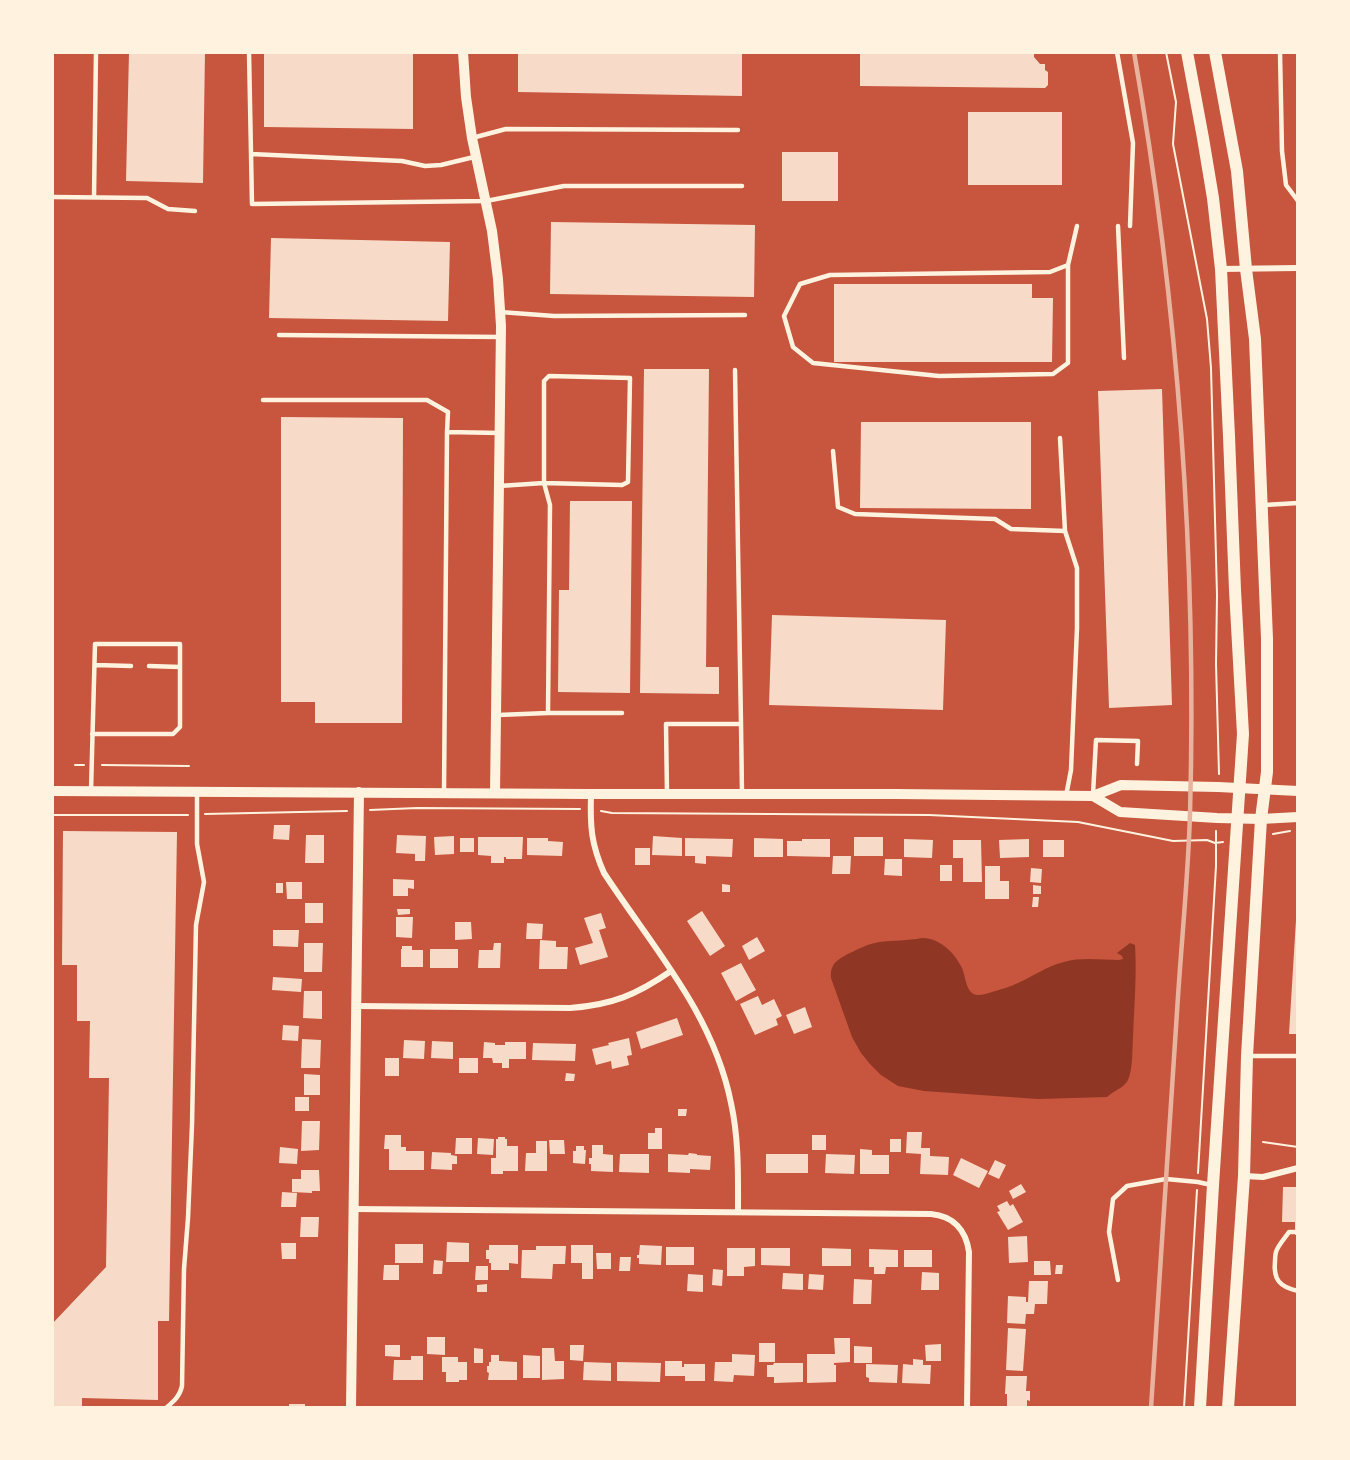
<!DOCTYPE html>
<html>
<head>
<meta charset="utf-8">
<style>
	body { margin:0 }
	#map { position:relative; width:1350px; height:1460px; overflow:hidden; background:#c8553d; font-family:"Work Sans",sans-serif }
	canvas { display:block }
	.frame { position:absolute; inset:0; border:54px solid #fff3e0; pointer-events:none }
</style>
</head>
<body>
<div id="map">
<canvas width="1350" height="1460"></canvas>
<div class="frame"></div>
</div>
<script>
const c = document.querySelector('canvas').getContext('2d');
c.lineJoin = 'round';
function fill(path, color) { c.fillStyle = color; c.fill(path, 'evenodd'); }
function stroke(path, color, width, dash) { c.strokeStyle = color; c.lineWidth = width; c.lineCap = dash ? 'butt' : 'round'; c.setLineDash(dash || []); c.stroke(path); }
fill(new Path2D(`
	M922,938c17,0 31,13 39,28 5,8 4,29 17,29 5,0 10,-2 14,-3 9,-3 18,-5 26,-9 16,-7 29,-17 46,-21 17,-5 38,-2 55,-2l4,-1 -1,-3 -5,-3 13,-10 5,2c2,31 -1,62 -2,93 -1,13 0,30 -5,42 -5,9 -14,10 -21,17l-69,2 -114,-8 -26,-5 -17,-11 -11,-11 -9,-11 -9,-16 -21,-59c-1,-14 6,-18 17,-24 10,-5 20,-10 31,-12 14,-2 29,-1 43,-4z`), '#8f3625');
fill(new Path2D(`
	M129,52h76l-2,131 -77,-2z
	M264,52h149v77l-149,-2z
	M518,52h224v44l-224,-4z
	M860,52h174v5l6,7h5v6l3,2v13l-3,3 -185,-2z
	M968,112h94v73h-94z
	M782,152h56v49h-56z
	M551,222l204,3 -1,72 -204,-3z
	M271,238l179,4 -2,79 -179,-3z
	M834,284h198v14h21l-1,64h-218z
	M644,369h65l-3,298h13v27l-79,-1z
	M1162,389l10,316 -63,3 -11,-317z
	M281,417l122,1 -1,305h-87v-21h-34z
	M861,422h170v87l-171,-1z
	M570,501h62l-2,192 -72,-1 1,-102h10z
	M772,615l174,5 -3,90 -174,-5z
	M274,825h16l-1,15 -16,-1z
	M63,831l114,1 -8,489h-11v79l-76,-2v8h-30v-82l54,-57 3,-189h-20l1,-57h-13v-56h-15z
	M306,835h18v28h-19z
	M397,835l29,1 -1,25h-10v-7l-19,-1z
	M454,836v18l-19,1 -1,-18z
	M653,836l29,2v18l-30,-1z
	M478,837h45l-1,22h-16v-2h-2v6h-13v-7l-13,-1z
	M854,837h29v19h-29z
	M460,838h14v14h-14z
	M527,838h21v3l15,1 -1,14 -35,-1z
	M685,838l48,1 -1,18 -26,-1v8l-11,-1v-7h-10z
	M754,838l29,1v18h-29z
	M802,839h28v18l-43,-1v-15h15z
	M904,839l29,1 -1,18 -28,-1z
	M1029,839v18l-29,1 -1,-18z
	M953,840h28l1,42h-19v-24h-10z
	M1043,840h21v17h-21z
	M635,848h15v17h-15z
	M833,856h18l-1,18h-18z
	M885,859h17v17l-18,-1z
	M940,865h12v16h-12z
	M985,866h15v15h9v18h-24z
	M1031,868l11,1 -1,14 -11,-1z
	M393,879l21,1v9l-6,-1v8h-15z
	M286,882h16v17h-15z
	M276,883h7v10h-7z
	M722,884l8,1v7h-8z
	M1033,885l8,1v8h-8z
	M1033,897h6l-1,10h-6z
	M305,903h18v20h-18z
	M397,909h13v5l-12,1z
	M702,911l23,35 -15,10 -23,-35z
	M601,913l5,15 -7,2 9,27 -28,8 -5,-17 18,-5 -9,-25z
	M396,917h17l-1,21 -16,-1z
	M1296,920h2v114h-9z
	M455,922h16l1,17 -17,1z
	M527,923l16,1 -1,15h-16z
	M273,930h26l-1,17 -25,-1z
	M757,937l8,14 -16,9 -7,-14z
	M540,940l16,1v6h12l-1,22h-28z
	M304,943h19l-1,29h-18z
	M494,943h7l-1,25h-22l1,-18h14z
	M402,946h10v4h11v17h-22v-18h1z
	M430,949h28v19h-28z
	M741,963l15,27 -20,11 -15,-28z
	M273,977l29,2 -1,13 -29,-2z
	M304,991h18v28l-19,-1z
	M758,996l4,9 12,-6 8,17 -6,3 2,6 -23,10 -15,-31z
	M805,1007l7,20 -18,7 -8,-19z
	M677,1018l6,17 -42,14 -5,-17z
	M283,1025l16,1 -1,15 -16,-1z
	M629,1038l3,17 -5,1 2,9 -17,4 -1,-8 -15,4 -4,-16 17,-4 -1,-2z
	M302,1039l19,1 -1,28h-19z
	M404,1040l21,1 -1,18 -21,-1z
	M432,1041l21,1v17l-22,-1z
	M484,1042l11,1v2h10v-3h21v17h-17v9h-7v-5h-9l-1,-5h-9z
	M533,1043l43,1 -1,17 -43,-1z
	M385,1058h14v18h-14z
	M459,1058h19v15h-19z
	M566,1073l9,1 -1,7h-9z
	M304,1074l16,1v20h-16z
	M295,1097h14v14h-14z
	M678,1109h9l-1,7h-8z
	M302,1121h18l-1,29 -18,1z
	M655,1128h7v21h-14v-16h7z
	M907,1132h15l-1,16h9v8l19,1 -1,18 -28,-1 1,-20 -15,-1z
	M385,1135h16v12h5v4h18v19h-35v-21h-5z
	M812,1135h14v15h-14z
	M498,1137h7v2h2v7h11v25h-15v3h-12v-16h5v-19h2z
	M456,1138h16v16h-17z
	M478,1138l16,1 -1,16 -16,-1z
	M890,1139h11v13h-11z
	M549,1140h15l1,14h-15z
	M536,1141h11v30h-22l1,-18h10z
	M592,1145h11v9l10,1v17l-22,-1v-7h-2v-6h3z
	M576,1146h8v4h2l-1,14 -12,-1v-12h3z
	M280,1147l18,2 -1,15 -18,-1z
	M860,1149l12,1v5h17v19h-29z
	M432,1152l19,1v2l6,1v8h-5v6l-21,-1z
	M689,1153l8,1v1l14,1 -1,14 -20,-1v4l-22,-1v-18l20,1z
	M620,1154h29v19l-30,-1z
	M766,1154h42v19h-42z
	M826,1154l29,1 -1,19 -29,-1z
	M961,1158l27,13 -9,17 -26,-13z
	M995,1160l11,5 -7,14 -11,-5z
	M301,1170h18l1,21h-8v2l-20,-1v-13h9z
	M1021,1184l5,8 -13,7 -4,-8z
	M1283,1187h15v48h-3v-13h-13z
	M282,1192l15,1 -1,14h-15z
	M1007,1201l3,5 3,-2 10,18 -15,8 -11,-18 3,-1 -3,-5z
	M301,1217h18l-1,20h-18z
	M1027,1236l1,26 -19,1 -1,-26z
	M447,1242l22,1v19h-23z
	M281,1243h15v16h-14z
	M395,1244h28v19h-28z
	M489,1245h29v19l-9,-1v7h-18v-7h-2v-4h-3v-9h3z
	M571,1245h22v34h-11v-16h-11z
	M640,1245l22,1 -1,19 -22,-1v-6h-2v-3h2z
	M536,1246h30l-1,18h-12l-1,15 -31,-1 1,-28h14z
	M666,1247h28v18h-28z
	M727,1248h28v18l-11,1v9h-17z
	M761,1248h29v18l-29,-1z
	M822,1248l29,1v17h-29z
	M869,1249l29,1v17h-12l-1,7h-11v-7h-5z
	M904,1250h28v17h-28z
	M596,1253h15v16h-14z
	M620,1257h11l-1,14h-11z
	M434,1260l9,1 -1,13h-9z
	M1034,1261h16l1,14h-17z
	M384,1265h15v15h-16z
	M1056,1265h7l-1,9h-7z
	M476,1266h12v14h-13z
	M713,1269l10,1 -1,16 -10,-1z
	M922,1272l17,1v17h-18z
	M783,1273l20,1v16l-21,-1z
	M688,1274l15,1v17l-16,-1z
	M809,1274l15,1 -1,15 -15,-1z
	M854,1279l18,1 -1,24h-18z
	M1029,1281h19l-1,23h-12l-1,10h-8l-1,10 -18,-1 1,-27 18,1v5h2z
	M487,1284v8h-10v-7z
	M1008,1328l18,1 -3,42 -17,-1z
	M427,1337h18v18l-18,-1z
	M834,1338h16v24l-16,1v2h2v17l-29,1v-29h28z
	M759,1343h16v19h-16z
	M941,1344v17h-15l-1,-16z
	M385,1345h15v12l-15,-1z
	M570,1345h14l-1,16 -13,-1z
	M854,1346l18,1v16h-18z
	M474,1348l9,1v14h-9z
	M542,1348h12l1,13h9v18l-22,1z
	M732,1354l23,1 -1,21 -20,-1 -1,7 -19,-1 1,-19h17z
	M491,1355h8v6l18,1v18h-29l1,-7 -2,-1v-6h2v-4h2z
	M523,1355l17,1v22h-17z
	M411,1356h12v24h-30l1,-20h17z
	M442,1357h16v5h9v18h-8v2h-13v-10h-4z
	M913,1359l10,1v5h8l-1,19 -28,-1 1,-19 10,1z
	M665,1361h17v6h2v-3h21v17h-20v-5h-20z
	M584,1362l27,1v18l-28,-1z
	M617,1362l44,1 -1,19 -43,-1z
	M774,1363h29v19l-29,1v-6h-7v-12h6z
	M866,1364l32,1 -1,18 -28,-1v-4l-3,-1z
	M1006,1376h21l-1,15h4v10l-3,-1v8h-20v-14h-2z
	M289,1404h16v4h-16z`), '#f7dbc8');
stroke(new Path2D(`
	M1166,52l10,50 -3,42 34,175 4,49 6,227 -1,69 3,110
	M75,765h9
	M102,765l87,1
	M370,810l47,-2 163,1
	M601,811l11,2 317,2 149,7 95,19 34,-1 8,3 8,-1
	M205,814l142,-3
	M52,815h136
	M1273,834l17,-3
	M1263,1142l35,5
	M1198,1173l18,-307v-35
	M1184,1408l13,-218`), '#fff3e0', 2);
stroke(new Path2D(`
	M249,52l3,152 234,-3 78,-15h178
	M1117,52l16,91 -3,83
	M1280,52l2,99 4,34 12,16
	M472,138l34,-9 232,1
	M251,154l151,7 23,5 16,-1 33,-8
	M52,197l95,1 21,11 27,2
	M94,197l2,-145
	M1118,226l6,132
	M1068,265l-18,7 -220,3 -30,9 -16,32 9,31 20,16 126,13 114,-2 15,-11v-98l9,-39
	M500,312l54,4 191,-1
	M279,335l222,2
	M735,370l6,354
	M263,400h164l21,12 -1,20 53,1
	M1060,438l5,93 12,37v60l-6,142 -5,26
	M833,451l5,56 17,7 140,5 16,10 54,2
	M1264,505l34,-2
	M95,665l36,1
	M149,666l31,1
	M548,713h74
	M498,715l50,-2 2,-208 -6,-22 78,2 6,-3 2,-104 -81,-2 -5,5v102l-45,3
	M91,791l4,-147h85v83l-7,7h-81
	M444,792l3,-360
	M667,794l-1,-70h75l1,70
	M1093,794l3,-54 42,1 -1,23
	M1249,1056h49
	M1295,1232h-6c-4,6 -11,13 -13,20 -1,3 -1,6 -1,9 -2,19 5,26 23,30
	M1118,1280l-9,-48 4,-33 14,-13 39,-7 32,3 13,3
	M166,1408c8,-7 14,-12 16,-22l2,-117 4,-51 4,-93 4,-200 8,-43 -7,-38v-52`), '#fff3e0', 4.5);
stroke(new Path2D(`
	M1221,269l77,-1
	M591,794c-1,32 0,50 13,79 49,75 109,140 127,230 8,36 7,73 7,109
	M357,1006l213,2c42,-3 66,-13 101,-37
	M1244,1176l19,1 35,-9
	M354,1209l577,5c23,2 35,17 38,38l-2,156`), '#fff3e0', 6);
stroke(new Path2D(`
	M463,52l3,45 6,41 20,93 6,48 3,47 -6,467
	M52,791l539,3h305l197,2 28,-11 97,2 80,4
	M1093,796l27,16 97,6 44,1 37,-2
	M351,1408l8,-616`), '#fff3e0', 10);
stroke(new Path2D(`
	M1187,52l16,86 10,60 8,71 8,167 6,154 8,144 -30,451 -13,223
	M1215,52l22,119 9,98 9,70 12,300v133l-6,47 -14,237 -3,120 -16,232`), '#fff3e0', 12);
stroke(new Path2D(`
	M1134,52c44,252 63,507 56,762 -2,66 -9,132 -13,198 -9,132 -17,264 -26,396`), '#e9b49f', 4.5);
</script>
</body>
</html>
